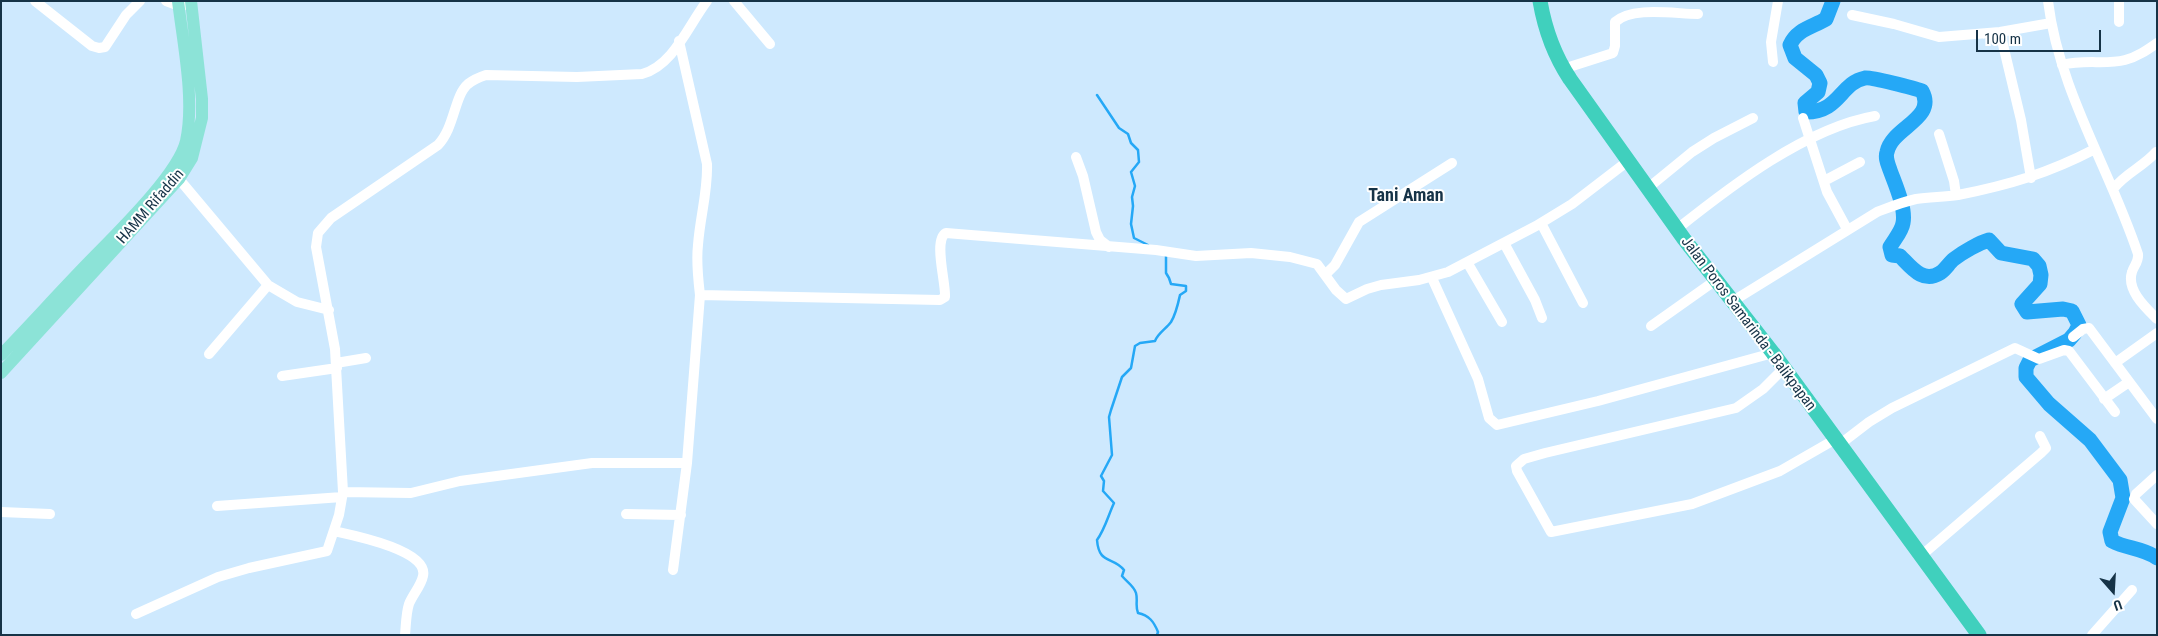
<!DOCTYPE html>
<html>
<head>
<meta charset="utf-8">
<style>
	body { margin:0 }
	#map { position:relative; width:2158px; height:636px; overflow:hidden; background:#cee9fe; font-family:"Roboto Condensed",sans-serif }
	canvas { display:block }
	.frame { position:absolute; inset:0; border:2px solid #163347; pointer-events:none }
	.north { position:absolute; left:2088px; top:566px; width:50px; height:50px; -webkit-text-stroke:4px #fff; paint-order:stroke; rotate:161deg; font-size:14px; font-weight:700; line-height:20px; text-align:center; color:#163347 }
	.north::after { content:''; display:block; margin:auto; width:18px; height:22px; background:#163347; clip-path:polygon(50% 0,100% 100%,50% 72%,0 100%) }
	.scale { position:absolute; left:1976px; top:30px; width:125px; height:22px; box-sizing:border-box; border:2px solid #163347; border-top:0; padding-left:6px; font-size:15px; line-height:18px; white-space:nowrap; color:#163347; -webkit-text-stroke:4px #fff; paint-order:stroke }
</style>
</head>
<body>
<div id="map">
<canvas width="2158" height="636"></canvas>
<div class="frame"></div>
<div class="north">U</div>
<div class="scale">100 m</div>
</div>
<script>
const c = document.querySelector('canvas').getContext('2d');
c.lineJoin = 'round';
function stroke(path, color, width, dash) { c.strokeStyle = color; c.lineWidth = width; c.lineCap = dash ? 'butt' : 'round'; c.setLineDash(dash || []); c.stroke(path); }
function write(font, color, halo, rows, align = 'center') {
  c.font = font + ' "Roboto Condensed",sans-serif'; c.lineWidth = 4; c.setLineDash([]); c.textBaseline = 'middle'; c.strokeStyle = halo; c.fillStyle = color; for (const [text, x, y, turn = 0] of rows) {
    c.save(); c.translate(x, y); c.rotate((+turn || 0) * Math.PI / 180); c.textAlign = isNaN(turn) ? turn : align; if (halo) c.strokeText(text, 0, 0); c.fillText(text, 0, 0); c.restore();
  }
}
stroke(new Path2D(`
	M1097,95l22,33 9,6 3,9 7,7 1,12 -8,10 4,14 -3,11 1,9 -2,18 3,14 14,7
	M1157,635l1,-3c-4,-10 -9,-17 -20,-19 -3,-7 0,-13 -2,-20 -2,-7 -9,-11 -14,-17l2,-6c-11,-14 -25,-5 -27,-30 8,-11 11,-24 17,-37l-11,-12 1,-10 -3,-5 11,-21 -3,-38 2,-7 11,-33 9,-9 4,-22 5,-3 15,-2c3,-8 11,-12 16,-19 5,-8 7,-18 9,-27l6,-4v-5l-15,-2 -2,-6 -3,-5v-19`), '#25a8f6', 2.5);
stroke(new Path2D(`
	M1833,1l-7,18c-13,8 -29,10 -36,26l5,13 21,17 4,8 -2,9 -13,11 1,9c34,0 34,-29 59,-34 6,-1 49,10 57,13 15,28 -30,36 -35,61 -2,6 1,12 3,18 5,14 16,38 13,53 -1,8 -9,17 -13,24l2,8 8,1c11,11 23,28 40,17 5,-3 9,-10 14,-14 9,-7 25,-16 35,-19l12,13 32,6 6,7 2,9 -1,9 -18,20 5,8 36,-3 9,2 7,14 -4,8 -6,7 -39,20 -4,8v9l23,27 41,36 30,40 3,18 -13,34 2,9c15,8 31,7 45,17`), '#25a8f6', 15);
stroke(new Path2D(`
	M35,1l57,45 7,2 6,-1 21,-32 14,-14
	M166,1l8,3 11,1
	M734,1l36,43
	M2048,1c11,90 62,168 90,253 1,8 -4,11 -6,18 -6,18 14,36 25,47
	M2119,1v21
	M1852,15l42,9 45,13 61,-5 51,-9
	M2000,32l21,88 10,58
	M1773,62l-2,-20 7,-41
	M2062,65c23,-6 43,0 63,-5 12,-3 22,-10 32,-17
	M1563,69l50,-16 2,-7v-24c17,-16 60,-8 83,-8
	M1803,118l24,74 20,37
	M1939,134l15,47 2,14
	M1076,157l7,19 13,56 4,8 9,7
	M179,179l89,106 29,17 32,8
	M1824,181l36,-19
	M1648,188l44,-36 22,-14 39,-20
	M2114,188c12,-15 30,-22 42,-36
	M1541,223l42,80
	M1677,229c54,-43 129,-101 198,-113
	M1504,243l31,57 7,18
	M1467,262l35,60
	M1325,275l10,-10 24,-43 93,-59
	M1432,278l46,101 11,39 8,7 101,-24 175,-48
	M700,295l240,5 5,-3c1,-15 -12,-57 1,-64l210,17 40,6 55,-3 39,4 27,7 19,26 10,9 21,-10 14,-4 38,-5 29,-8 88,-46 36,-22 56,-43
	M1733,301l144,-89c13,-5 25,-10 39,-13 14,-2 28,-2 42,-4 51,-10 91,-22 137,-46
	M1651,326l65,-46
	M2073,337l10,-8 6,-1 68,91
	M209,354l59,-69
	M336,363l30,-5
	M2115,363l42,-30
	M1783,369l-20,20 -27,19 -191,45 -21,6 -8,7 1,5 34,61 141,-28 88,-33 54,-31
	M282,376l55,-8
	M2104,399l25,-17
	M1839,445l30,-23 23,-14 123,-60 24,11 25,-9 5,1 46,61
	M2157,475l-21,19 -2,5 23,25
	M343,492l68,1 49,-12 132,-18h95l13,-168c-2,-17 -4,-33 -2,-50 2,-28 10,-54 9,-81l-28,-123
	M217,506l125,-9
	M1,512l49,2
	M626,514l55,1
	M334,531c18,4 95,19 89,45 -2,10 -10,18 -14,28 -3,9 -3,21 -4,31
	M1922,555l119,-102 5,-5 -6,-12
	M673,570l14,-107
	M136,614l82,-37 31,-9 78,-17 12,-36 4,-23 -8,-143 -19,-102 2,-14 13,-15 107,-73c17,-18 16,-49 30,-61 5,-4 12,-7 18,-9l91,2 65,-3c31,-8 46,-48 65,-73
	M2092,635l40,-45`), '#fff', 10);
stroke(new Path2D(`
	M1,355c29,-30 57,-61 86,-91 26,-27 91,-89 99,-123 9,-41 -3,-98 -8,-140
	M1,373l178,-194 13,-21 10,-40v-19l-11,-98`), '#8ce3d7', 12);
stroke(new Path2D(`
	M1540,1c5,29 14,54 30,78l114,160 89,114 206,282`), '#40d0bd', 15);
write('15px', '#163347', '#fff', [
	["HAMM Rifaddin",151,207,-49],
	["Jalan Poros Samarinda - Balikpapan",1748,324,53]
]);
write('bold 18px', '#163347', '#fff', [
	["Tani Aman",1406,196]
]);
</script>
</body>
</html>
